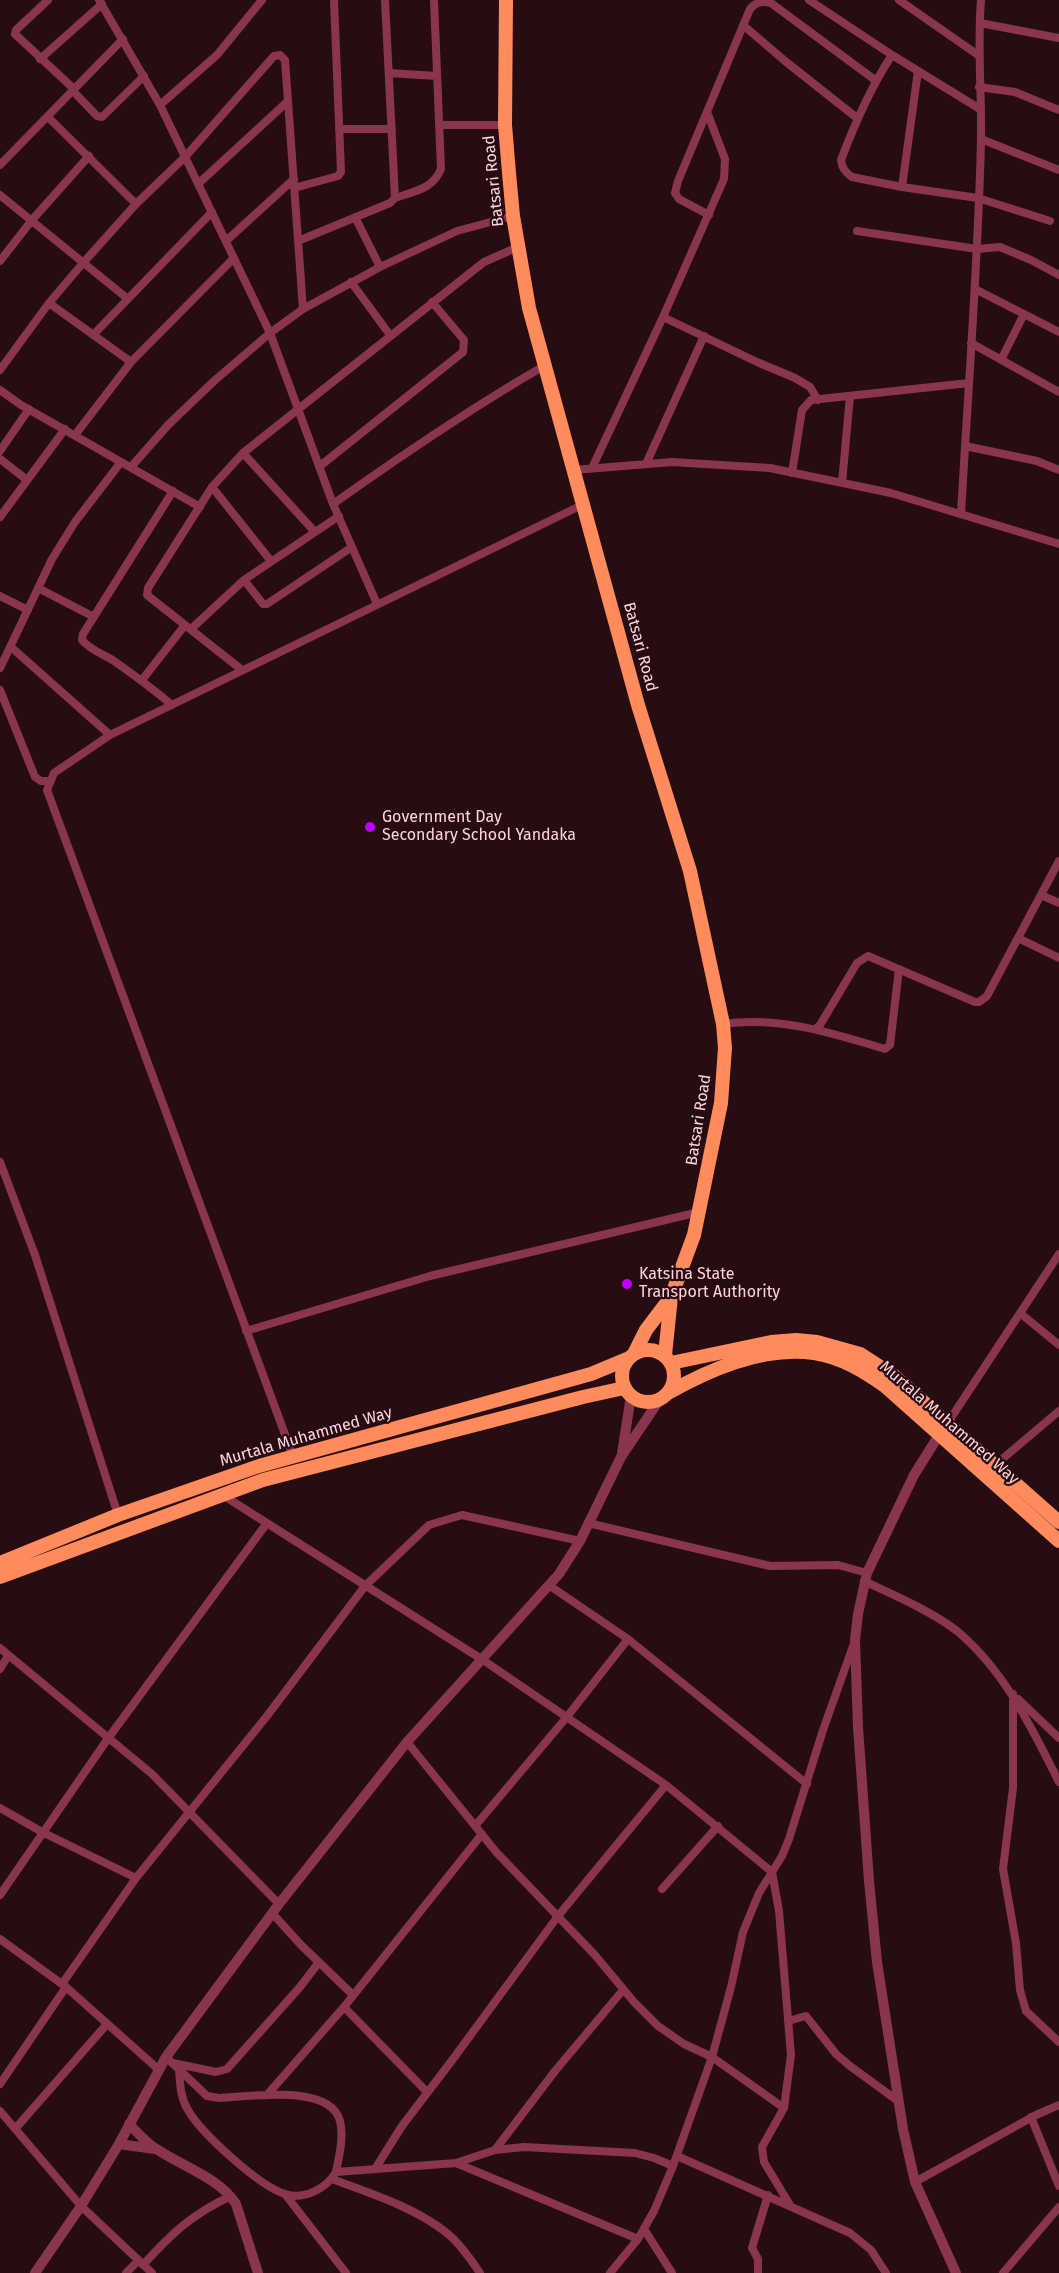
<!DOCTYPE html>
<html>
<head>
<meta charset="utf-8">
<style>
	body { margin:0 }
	canvas { display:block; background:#270d12 }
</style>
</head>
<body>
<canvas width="1059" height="2273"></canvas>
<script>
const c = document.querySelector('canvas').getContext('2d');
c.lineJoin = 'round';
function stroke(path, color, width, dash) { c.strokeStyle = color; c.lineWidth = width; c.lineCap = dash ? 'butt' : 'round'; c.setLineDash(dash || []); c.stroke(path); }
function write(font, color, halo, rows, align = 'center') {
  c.font = font + ' "Fira Sans",sans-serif'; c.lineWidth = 4.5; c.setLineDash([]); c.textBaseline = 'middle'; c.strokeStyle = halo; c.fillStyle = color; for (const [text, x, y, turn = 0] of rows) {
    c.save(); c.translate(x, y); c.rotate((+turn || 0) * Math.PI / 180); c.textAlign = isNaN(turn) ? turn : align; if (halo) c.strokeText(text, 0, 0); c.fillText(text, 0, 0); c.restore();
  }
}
stroke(new Path2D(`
	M48,0l-32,30 -1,4 59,55
	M99,0l61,105 110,228 63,171 44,100
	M809,0l83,55 88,54
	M899,0l79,55
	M980,23l79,15
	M743,25l42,36 72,57
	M892,55c-22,33 -37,68 -51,105 1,8 4,12 11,17l50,10 76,11 72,23
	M40,59l62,-55
	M389,73l48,3
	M979,87l36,5 44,18
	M73,91l24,25 5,1 42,-41
	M160,105l57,-50 45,-55
	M48,117l88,87
	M439,125h66
	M339,129h53
	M981,139l78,31
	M0,165l123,-126
	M198,184l89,-82
	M902,187l16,-116
	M294,188l44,-12 3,-4 -7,-172
	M0,195l128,104
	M395,198c20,-7 38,-9 46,-29l-7,-169
	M709,215l-30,-16 -4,-6 3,-12 72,-172c7,-8 12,-8 21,-6l104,77
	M355,217l25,50
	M857,231l120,18 23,-2 31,13 28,15
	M226,241l68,-62
	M298,241l92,-38 5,-5 -10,-198
	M0,261l32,-41 57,-64
	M351,282l39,53
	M975,289l84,43
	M49,303l82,59
	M663,317l94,45 38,16 15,9 8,13
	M93,335l119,-123
	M971,343l88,49
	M1001,360l23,-46
	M0,370l49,-67 34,-40 53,-59 49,-47 89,-101 6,-1 5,5 18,249
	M0,390l21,15 179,102
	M75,435l56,-73 103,-104
	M965,446l72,15 22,9
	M0,451l29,-42
	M243,453l71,78
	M0,459l27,21
	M646,464l58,-128
	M320,466l143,-114 1,-12 -32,-38
	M131,467l37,-42 46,-44 56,-48 33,-24 77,-42 77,-36 56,-15
	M592,468l71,-151 61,-138 1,-20 -18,-47
	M574,470l98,-8 98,6 121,25 168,51
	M792,473l10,-63 9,-10 158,-17
	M842,483l8,-87
	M212,487l59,74
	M333,504c69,-49 138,-96 211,-138
	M961,514c7,-124 17,-248 20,-373 1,-47 -4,-94 0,-141
	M0,517l65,-88
	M244,580l19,24h4l85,-57
	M38,588l56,29
	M0,596l28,14
	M191,629l53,-49 95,-64
	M11,647l99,88
	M0,668l52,-109 23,-37 46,-60
	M242,670l-95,-75 1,-7 64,-101 31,-34 241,-191 34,-15
	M142,680l43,-55
	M0,690l35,87 6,4h8
	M172,705c-19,-16 -38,-30 -58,-44 -11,-7 -24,-11 -32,-21l1,-6 90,-143
	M1041,895l18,8
	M1018,938l41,20
	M723,1024c56,-8 109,9 162,25l5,-4 9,-76
	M815,1029l5,-4 37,-62 11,-7 107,46h4l8,-6 72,-135
	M0,1162l35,93 83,260
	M1020,1313l39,32
	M246,1331l184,-55 269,-64
	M945,1427l114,-173
	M293,1456l-246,-666 7,-17 56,-38 474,-231
	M994,1466l65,-55
	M221,1494l262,166 183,125 106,87 7,39 12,144 -7,53 -22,39 2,15 26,43
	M588,1523l182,43 68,-1 29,8
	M864,1581c28,13 69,31 93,50 48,40 74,96 102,151
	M550,1586l78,53 179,145
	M0,1648l152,126 127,130
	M0,1669l8,-13
	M1013,1694v94l-10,81 13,74 4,47 6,21 33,31
	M1018,1699l41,39
	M407,1742l90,111 97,101 40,48 24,24 26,18 28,13 72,51
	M0,1808l42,24 94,46
	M475,1826l91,-108 62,-79
	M662,1889l56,-63
	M0,1895l109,-158 158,-214
	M272,1913l29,32 52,50
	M0,1939l66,48 92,82
	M62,1984l74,-106 131,-162 98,-130 64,-61 33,-10 118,26
	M344,2007l83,85
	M788,2021l18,-5 30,38 14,12 48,35
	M166,2057l41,39 12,2c29,-1 111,-15 121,23 4,16 -1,36 -4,51
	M173,2063l43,9 11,-3 73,-82 19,-25
	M179,2069c1,14 1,28 9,41 13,23 71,76 97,84 19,6 41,-5 51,-22l120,-9 39,-13 29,-3 111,6 19,5 19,8
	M0,2084l66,-97
	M267,2095l77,-88 138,-173
	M0,2111l81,95 71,67
	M1031,2117l28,69
	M15,2129l92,-105
	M495,2150l60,-79 68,-81
	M677,2156l173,77 21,17 15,23
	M456,2163l182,76
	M375,2169l27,-43 51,-67 105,-143 108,-131
	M332,2179c37,14 79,27 111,51 15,11 26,27 37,43
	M915,2182l121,-67 23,-10
	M285,2194l61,79
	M644,2229l28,44
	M143,2265c28,-31 49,-51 88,-69
	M126,2273l12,-12
	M610,2273l28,-34 16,-28 19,-45 39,-109 19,-70 12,-55 16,-39 23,-37 7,-17 34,-109 30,-84
	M758,2273v-14l-6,-11 16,-53
	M1003,2273l56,-66`), '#8a354e', 8);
stroke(new Path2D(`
	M939,1435l-25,40 -47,98 -9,41 -3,26 3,87 11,154 8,81 26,167 12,53 41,91
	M622,1453l9,-57
	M129,2124c9,9 18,20 29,26 26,17 61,28 78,54l22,69
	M119,2144l36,5
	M35,2273l46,-67 38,-62 47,-87 113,-153 128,-162 152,-168 21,-33 41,-84 39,-58`), '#8a354e', 10);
stroke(new Path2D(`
	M506,0l-1,125 4,48 4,43 16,92 109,397 52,166 33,153 2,24 -4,55 -27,132 -23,62 -6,58
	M622 1376a26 26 0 1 1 52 0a26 26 0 1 1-52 0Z
	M635,1352l11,-22 25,-33
	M671,1363l100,-21 25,-2 21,2 43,12 34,22 165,146
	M668,1393c42,-24 97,-47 146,-40 27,4 50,18 71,33l174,155
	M0,1563l118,-48 141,-49 332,-92 36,-15
	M0,1577l263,-97 320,-83 41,-9`), '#ff8a5b', 14);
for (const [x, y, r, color] of [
	[370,827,6,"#c200ff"],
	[627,1284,6,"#c200ff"]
]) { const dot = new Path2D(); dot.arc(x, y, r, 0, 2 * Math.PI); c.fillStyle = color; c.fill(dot); stroke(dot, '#270d12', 2); }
write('16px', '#ffd4dd', '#270d12', [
	["Batsari Road",494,181,-96],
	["Batsari Road",640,647,75],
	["Batsari Road",699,1120,-81],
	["Murtala Muhammed Way",949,1423,41],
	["Murtala Muhammed Way",306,1437,-16]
]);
write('16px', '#ffd4dd', '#270d12', [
	["Government Day",382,818],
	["Secondary School Yandaka",382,836],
	["Katsina State",639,1275],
	["Transport Authority",639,1293]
], 'left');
</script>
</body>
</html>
